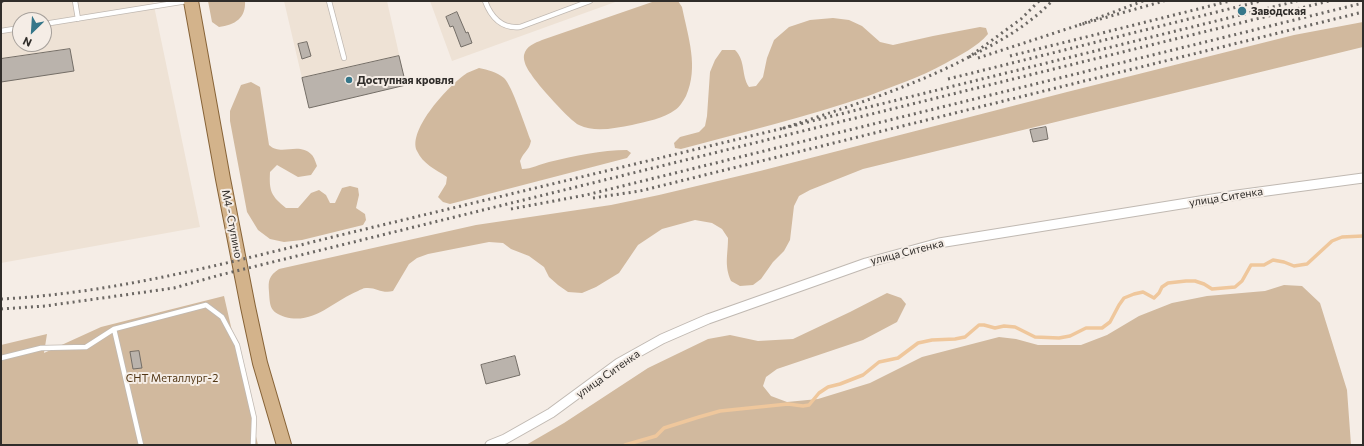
<!DOCTYPE html>
<html>
<head>
<meta charset="utf-8">
<style>
	body { margin:0 }
	#map { position:relative; width:1364px; height:446px; overflow:hidden; background:#f5ede6; font-family:Commissioner,sans-serif }
	canvas { display:block }
	.frame { position:absolute; inset:0; border:2px solid #302d2a; pointer-events:none }
	.north { position:absolute; left:12px; top:12px; width:40px; height:40px; box-sizing:border-box; background:#f5ede6; border:1px solid #a6a09b; border-radius:50%; rotate:205deg; font-size:11px; font-weight:700; line-height:16px; text-align:center; color:#302d2a }
	.north::after { content:''; display:block; margin:auto; width:14px; height:18px; background:#36778a; clip-path:polygon(50% 0,100% 100%,50% 72%,0 100%) }
</style>
</head>
<body>
<div id="map">
<canvas width="1364" height="446"></canvas>
<div class="frame"></div>
<div class="north">N</div>
</div>
<script>
const c = document.querySelector('canvas').getContext('2d');
c.lineJoin = 'round';
function fill(path, color) { c.fillStyle = color; c.fill(path, 'evenodd'); }
function stroke(path, color, width, dash) { c.strokeStyle = color; c.lineWidth = width; c.lineCap = dash ? 'butt' : 'round'; c.setLineDash(dash || []); c.stroke(path); }
function write(font, color, halo, rows, align = 'center') {
  c.font = font + ' Commissioner,sans-serif'; c.lineWidth = 4; c.setLineDash([]); c.textBaseline = 'middle'; c.strokeStyle = halo; c.fillStyle = color; for (const [text, x, y, turn = 0] of rows) {
    c.save(); c.translate(x, y); c.rotate((+turn || 0) * Math.PI / 180); c.textAlign = isNaN(turn) ? turn : align; if (halo) c.strokeText(text, 0, 0); c.fillText(text, 0, 0); c.restore();
  }
}
fill(new Path2D(`
	M1,1h152l47,226 -199,36zM20,20h24v24h-24z
	M284,1h103l19,84 -97,23z
	M430,1h188l-166,60z`), '#eee2d5');
fill(new Path2D(`
	M208,1h37c1,17 -10,24 -26,26l-7,-5z
	M655,1h23l4,6c6,30 17,60 4,89 -3,5 -6,11 -11,14 -10,8 -30,12 -43,15 -17,3 -37,8 -53,0 -9,-4 -42,-41 -48,-51 -4,-5 -8,-13 -7,-19 2,-9 11,-12 18,-15z
	M833,18l16,2 13,6 18,16 13,3 40,-9 47,-9 6,1 2,6c-11,13 -28,21 -42,29 -25,14 -52,23 -78,33 -62,21 -124,36 -187,53l-6,-1 -1,-5 6,-6 19,-5 6,-6 2,-10 3,-44 5,-12 7,-10h13c11,11 6,25 14,37l7,-1 7,-9 4,-19 7,-18 15,-13 21,-7z
	M1363,22v25l-500,122 -53,21 -11,6 -5,10 -4,34 -6,11 -11,11 -12,17 -8,6 -13,1 -9,-5c-7,-16 -3,-26 -3,-43l-6,-9 -10,-6 -17,-3 -33,9 -24,16 -19,28 -23,14 -14,6 -14,-1 -10,-7 -9,-8 -5,-10 -15,-11 -18,-7 -8,-6 -14,-1 -61,12 -11,4 -8,6 -16,27c-11,3 -17,-4 -27,-3 -3,0 -6,2 -8,3 -25,10 -44,34 -73,26 -15,-5 -15,-10 -16,-25 -1,-12 0,-16 10,-23l197,-44 135,-20 48,-10 101,-24 307,-79 227,-57z
	M479,68c9,2 18,4 25,10 8,7 22,51 27,63 -2,10 -7,10 -11,20l2,8c10,0 18,-5 27,-7 26,-6 52,-12 78,-12l4,3 -4,5 -177,46 -7,-2 -5,-5 8,-13 1,-7c-12,-8 -24,-13 -30,-26 -10,-21 33,-67 50,-78 4,-2 8,-3 12,-5z
	M251,82l9,5 9,58c13,12 29,-4 43,10 2,2 4,8 5,11l-6,9 -13,2 -21,-12 -7,7c-1,19 1,24 16,36h12l13,-15 8,-3 7,5 4,8h5l7,-15 8,-2 8,2 1,7 -3,13 9,6 1,6 -3,5 -61,15 -18,2 -14,-3 -12,-9 -11,-18 -17,-91v-10l11,-26z
	M1284,285l18,1 18,17 27,87 4,55h-825l38,-22 84,-55 60,-29 22,-4 28,6 35,-2 57,-27 37,-19 14,5 5,6 -9,18 -34,18 -86,29 -11,8 -3,9 8,10 16,6 31,-3 52,-16 52,-26 77,-20 17,2 22,6h43l26,-10 32,-19 33,-13 35,-7 58,-5z
	M224,296l34,149h-257v-100l46,-11 -3,19 57,-26z`), '#d1b99e');
stroke(new Path2D(`
	M625,445l31,-9 8,-8 35,-11 21,-6 68,-7 15,2 6,-1 10,-12 9,-6 12,-3 23,-9 16,-13 19,-4 20,-15 14,-3 23,-1 10,-2 14,-12h5l11,3 9,-2 11,1 20,10 24,1 11,-2 16,-8h16l8,-6 9,-17 5,-7 10,-4 9,-2 11,6 5,-5 3,-6 6,-4 18,-2h9l9,3 8,5 23,-2 7,-6 9,-16h13l9,-5 11,2 10,4 13,-2 25,-23 10,-4 21,-1`), '#efc79c', 3.5);
const building = new Path2D(`
	M457,12l9,21 2,-1 4,11 -11,4 -8,-21 -3,1 -4,-10z
	M307,42l4,14 -9,3 -4,-15z
	M70,49l4,22 -73,11v-23z
	M399,56l7,29 -97,23 -7,-30z
	M1046,127l2,12 -15,3 -3,-12z
	M139,351l3,17 -9,1 -3,-17z
	M515,356l5,19 -34,9 -5,-19z`);
fill(building, '#bab3ac');
stroke(building, '#746e67', 1);
const service = new Path2D(`
	M75,1l3,18
	M329,1l15,57
	M485,1c6,16 16,28 35,26l70,-26
	M44,24l143,-23
	M1,31l19,-3
	M114,329l27,116
	M1,358l40,-10 45,-1 28,-18 92,-24 16,12 15,28 17,73 -1,27`);
const minor = new Path2D(`
	M490,445l15,-6 46,-26 68,-50 43,-24 46,-20 158,-56 73,-20 298,-48 126,-17`);
const primary = new Path2D(`
	M191,1l32,178 25,128 12,56 24,82`);
stroke(service, '#c0b9b2', 6);
stroke(minor, '#c0b9b2', 11);
stroke(primary, '#876337', 16);
stroke(service, '#fff', 4.5);
stroke(minor, '#fff', 9);
stroke(primary, '#d3b38b', 14);
stroke(new Path2D(`
	M1039,1l-18,18 -52,38c30,-15 59,-31 83,-56
	M1143,1l-64,24 85,-24
	M1,2l3,-1
	M1010,56l220,-55
	M969,57c-59,31 -122,50 -185,71l513,-127
	M978,58l101,-33
	M948,79l313,-78
	M593,198l47,-7 723,-179
	M511,209l75,-14 777,-192
	M1,299c118,-6 233,-38 348,-66 145,-35 290,-70 435,-105
	M1,309l44,-3 129,-18 46,-13 1109,-274`), '#6b6763', 3, [2, 4]);
for (const [x, y, r, color] of [
	[1242,11,5,"#36778a"],
	[349,80,4,"#36778a"]
]) { const dot = new Path2D(); dot.arc(x, y, r, 0, 2 * Math.PI); c.fillStyle = color; c.fill(dot); stroke(dot, '#f5ede6', 1.5); }
write('bold 11px', '#302d2a', '#f5ede6', [
	["Заводская",1251,11],
	["Доступная кровля",357,80]
], 'left');
write('11px', '#302d2a', '#f5ede6', [
	["улица Ситенка",1226,197,-9],
	["М4 - Ступино",232,224,79],
	["улица Ситенка",907,252,-14],
	["улица Ситенка",608,374,-35]
]);
write('11px', '#523715', '#f5ede6', [
	["СНТ Металлург-2",172,378]
]);
</script>
</body>
</html>
